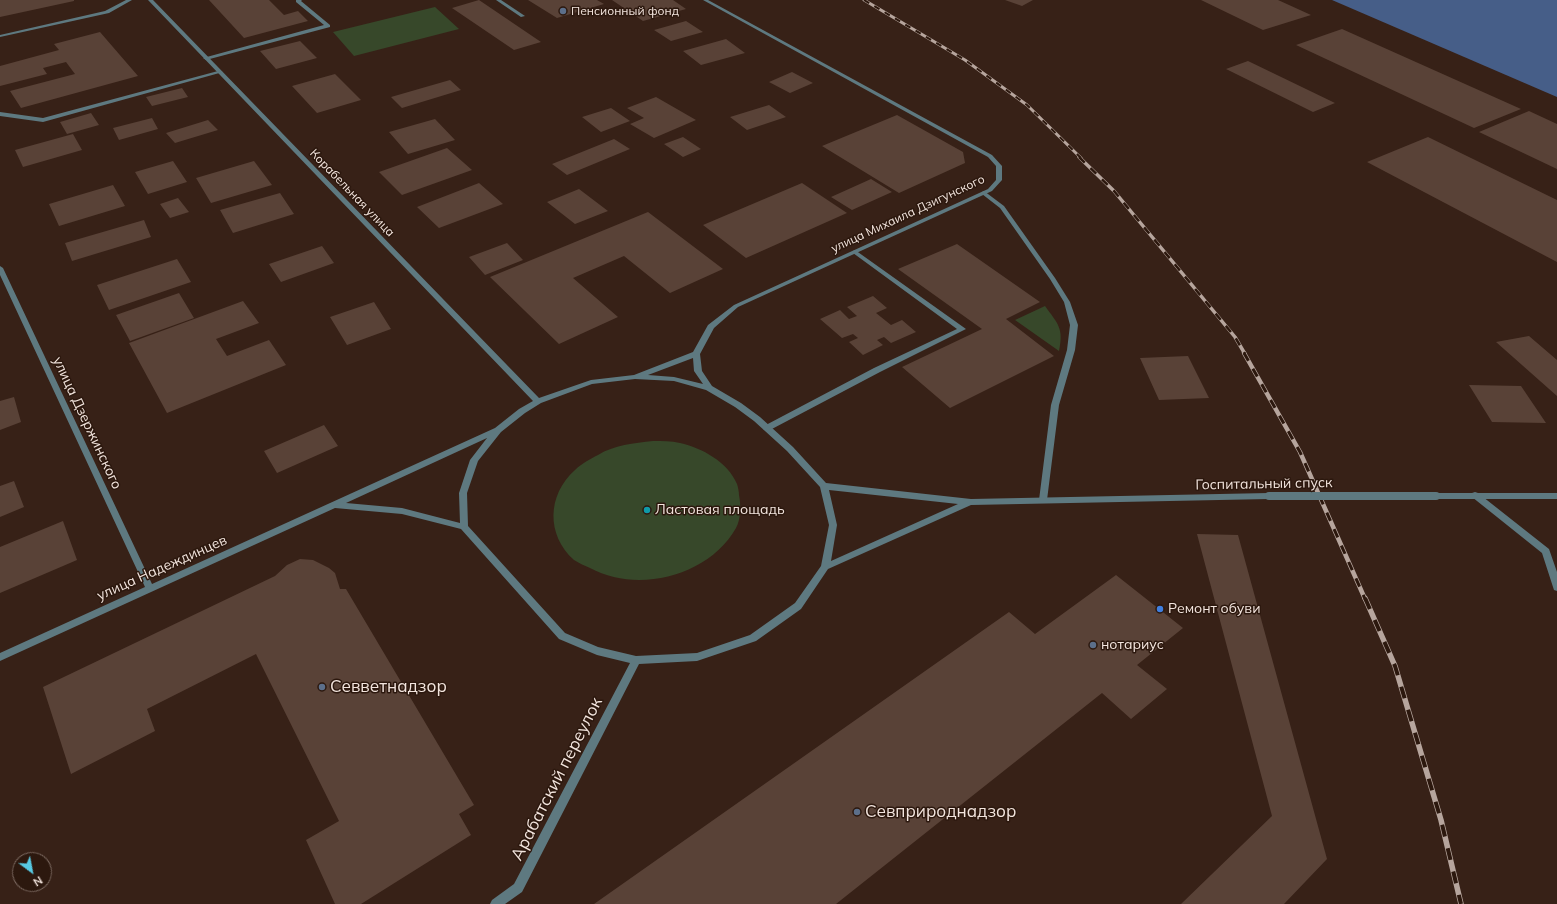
<!DOCTYPE html>
<html>
<head>
<meta charset="utf-8">
<style>
	body { margin:0 }
	#map { position:relative; width:1557px; height:904px; overflow:hidden; background:#372117; font-family:Mulish,sans-serif }
	canvas { display:block }
	.north { position:absolute; left:12px; top:852px; width:40px; height:40px; box-sizing:border-box; background:#2c180e; border:1px solid #7c6a61; border-radius:50%; rotate:148deg; font-size:11px; font-weight:700; line-height:16px; text-align:center; color:#f3e5de }
	.north::after { content:''; display:block; margin:auto; width:14px; height:18px; background:#57c9e2; clip-path:polygon(50% 0,100% 100%,50% 72%,0 100%) }
</style>
</head>
<body>
<div id="map">
<canvas width="1557" height="904"></canvas>
<div class="north">N</div>
</div>
<script>
const c = document.querySelector('canvas').getContext('2d');
c.lineJoin = 'round';
function fill(path, color) { c.fillStyle = color; c.fill(path, 'evenodd'); }
function stroke(path, color, width, dash) { c.strokeStyle = color; c.lineWidth = width; c.lineCap = dash ? 'butt' : 'round'; c.setLineDash(dash || []); c.stroke(path); }
function write(font, color, halo, rows, align = 'center') {
  c.font = font + ' Mulish,sans-serif'; c.lineWidth = 3; c.setLineDash([]); c.textBaseline = 'middle'; c.strokeStyle = halo; c.fillStyle = color; for (const [text, x, y, turn = 0] of rows) {
    c.save(); c.translate(x, y); c.rotate((+turn || 0) * Math.PI / 180); c.textAlign = isNaN(turn) ? turn : align; if (halo) c.strokeText(text, 0, 0); c.fillText(text, 0, 0); c.restore();
  }
}
fill(new Path2D(`
	M435,7l24,22 -105,27 -21,-24z
	M1045,306c13,18 19,22 14,45l-44,-31z
	M653,441c9,0 18,0 27,2 22,5 48,19 57,41 1,3 2,8 2,11 2,10 2,24 -3,33 -27,48 -98,66 -146,40 -5,-2 -11,-5 -16,-8 -28,-25 -27,-65 1,-90 6,-6 15,-11 23,-15 16,-10 36,-12 55,-14z`), '#37482a');
fill(new Path2D(`
	M1332,0h225v97z`), '#465e88');
fill(new Path2D(`
	M0,0h74v1l-74,16z
	M209,0h60l15,15 14,-4 10,10 -64,17z
	M479,0l62,42 -27,8 -62,-42z
	M528,0h69l7,4 -47,14z
	M612,0h61l13,9 -43,12z
	M1005,0h28l-11,6z
	M1201,0h77l33,15 -48,15z
	M686,21l17,11 -32,9 -17,-11z
	M1342,29l179,80 -47,19 -178,-83z
	M100,32l38,44 -117,32 -11,-17 65,-17 -9,-12 -23,6 4,6 -47,12v-20l59,-16 -5,-6z
	M726,39l19,14 -44,12 -18,-14z
	M300,41l17,17 -41,11 -16,-18z
	M1248,61l87,42 -22,9 -87,-43z
	M792,72l21,11 -23,10 -21,-11z
	M335,74l26,26 -44,13 -25,-27z
	M450,80l11,10 -59,18 -11,-11z
	M182,88l6,9 -36,9 -6,-9z
	M656,97l40,23 -42,18 -24,-14 14,-6 -17,-10z
	M769,105l17,12 -39,13 -17,-13z
	M611,108l19,13 -29,11 -19,-15z
	M1529,111l28,13v45l-78,-37z
	M91,113l8,12 -32,9 -7,-12z
	M897,115l66,37 2,11 -66,30 -77,-47z
	M152,118l6,11 -39,11 -6,-12z
	M435,119l20,21 -47,14 -19,-22z
	M208,120l10,10 -43,13 -9,-10z
	M73,134l9,16 -59,17 -8,-17z
	M683,137l18,12 -18,8 -19,-13z
	M1428,137l129,63v62l-190,-100z
	M614,139l16,10 -63,26 -15,-11z
	M447,148l25,22 -70,25 -23,-23z
	M173,161l14,21 -39,12 -13,-22z
	M254,161l18,24 -61,18 -15,-25z
	M871,179l21,13 -40,18 -21,-13z
	M479,183l24,21 -64,24 -22,-21z
	M802,183l45,30 -101,45 -43,-33z
	M113,185l12,21 -66,20 -10,-22z
	M579,189l29,22 -33,13 -28,-22z
	M280,193l14,21 -61,19 -13,-23z
	M178,198l11,14 -19,6 -10,-14z
	M648,212l75,57 -53,24 -46,-37 -51,22 45,39 -59,27 -69,-67z
	M144,220l7,17 -79,24 -7,-18z
	M507,243l16,17 -38,15 -16,-18z
	M957,244l83,58 -34,17 48,37 -104,52 -48,-41 80,-38 -84,-60z
	M322,246l12,17 -53,19 -12,-18z
	M177,259l14,23 -82,28 -12,-25z
	M179,293l15,25 -64,23 -14,-26z
	M873,296l14,12 -11,5 15,12 11,-5 14,12 -25,11 -7,-6 -7,3 6,5 -20,10 -14,-13 9,-4 -5,-4 -11,4 -22,-19 20,-9 9,9 8,-3 -10,-9z
	M243,301l16,22 -43,16 11,17 42,-16 17,25 -119,48 -38,-70z
	M374,302l17,27 -44,16 -17,-28z
	M1529,336l28,24v36l-61,-54z
	M1188,356l21,42 -50,2 -19,-42z
	M1469,385l52,1 25,37 -54,-1z
	M14,397l7,25 -21,8v-29z
	M324,425l14,21 -61,27 -13,-22z
	M14,481l10,26 -24,10v-31z
	M63,521l14,39 -77,33v-46z
	M1197,534l41,1 89,324 -43,45h-103l91,-88z
	M300,559l13,1 16,8 6,5 5,16h6l128,216 -15,9 12,21 -110,69h-26l-29,-64 33,-19 -83,-167 -109,55 8,22 -84,43 -28,-87 232,-111 12,-11z
	M1116,575l67,53 -46,37 30,24 -36,30 -29,-26 -266,211h-242l415,-292 26,22z`), '#594237');
fill(new Path2D(`
	M296,0h6l-1,1 29,24v2l-124,33 -3,-2 121,-33 -28,-23z
	M496,0h5l24,16 -4,1z
	M218,71l5,1 -180,50 -43,-6v-4l43,6z
	M984,191l20,15 51,72 15,24 8,23 -3,25 -16,55 -12,95 -1,2h-6l-1,-2 12,-95 16,-55 3,-25 -6,-23 -14,-23 -50,-71 -18,-14v-2z
	M855,250l111,79 -86,43 -110,58h-6l-1,-2 1,-2 110,-58 83,-39 -104,-76v-2z
	M1475,492l3,1 71,56 8,23v19l-3,-1 -1,-3 -11,-34 -70,-56 -1,-2 1,-2z`), '#5e7980');
fill(new Path2D(`
	M126,0h6l-23,13 -109,24v-2l105,-24z
	M148,0h5l386,398 52,-18 43,-5 59,-23 15,-27 26,-20 254,-116 8,-9v-14l-8,-9 -285,-157h5l284,155 10,11v14l-10,11 -254,116 -24,21 -14,26 2,17 10,15 29,17 19,14 33,30 33,36 145,16 298,-6 3,1 1,2 -1,2 -3,1 -298,6 -143,64 -27,40 -45,32 -59,20 -58,3 -117,228 -17,12h-15l2,-4 22,-16 116,-221 -33,-8 -38,-16 -98,-110 -59,-15 -67,-6 -335,153v-8l145,-66 -145,-312v-9l3,2 149,316 343,-156 24,-19 14,-8zM693,358l1,13 9,13 -29,-7 -26,-2zM635,379l39,2 32,9 29,17 19,14 33,30 33,36 9,38 -8,41 -26,37 -45,32 -53,18 -61,3 -38,-9 -33,-14 -97,-107 -1,-33 11,-32 23,-29 24,-19 16,-10 51,-19zM487,438l-17,22 -11,33 1,30 -58,-15 -56,-5zM829,490l129,14 -127,57 6,-36z
	M1436,493h121v6h-121l-3,-1 -1,-2 1,-2z`), '#5e7980');
const railFar3 = new Path2D(`
	M864,0l101,60 62,45 54,53`);
const railFar2 = new Path2D(`
	M1079,157l35,34 121,146 10,17`);
const railFar1 = new Path2D(`
	M1244,353l56,99 65,147`);
const rail = new Path2D(`
	M1365,598l30,68 46,154 20,84`);
stroke(railFar3, '#b6a59d', 3);
stroke(railFar2, '#b6a59d', 3.5);
stroke(railFar1, '#b6a59d', 4.5);
stroke(rail, '#b6a59d', 5.5);
stroke(railFar3, '#2c180e', 2, [6]);
stroke(railFar2, '#2c180e', 2.5, [8]);
stroke(railFar1, '#2c180e', 3, [9]);
stroke(rail, '#2c180e', 4, [12]);
stroke(new Path2D(`
	M1269,496h167`), '#5e7980', 8);
for (const [x, y, r, color] of [
	[563,11,4,"#5c6f8a"],
	[647,510,4,"#0f9aa8"],
	[1160,609,4,"#3f7fe0"],
	[1093,645,4,"#5c6f8a"],
	[322,687,4,"#5c6f8a"],
	[857,812,4,"#5c6f8a"]
]) { const dot = new Path2D(); dot.arc(x, y, r, 0, 2 * Math.PI); c.fillStyle = color; c.fill(dot); stroke(dot, '#2c180e', 1.5); }
write('12px', '#f3e5de', '#2c180e', [
	["Пенсионный фонд",571,11]
], 'left');
write('12px', '#f3e5de', '#2c180e', [
	["Корабельная улица",352,193,46],
	["улица Михаила Дзигунского",908,214,-25]
]);
write('14px', '#f3e5de', '#2c180e', [
	["улица Дзержинского",87,423,65],
	["Госпитальный спуск",1264,484,-1],
	["улица Надеждинцев",162,568,-24]
]);
write('14px', '#f3e5de', '#2c180e', [
	["Ластовая площадь",655,510],
	["Ремонт обуви",1168,609],
	["нотариус",1101,645]
], 'left');
write('17px', '#f3e5de', '#2c180e', [
	["Севветнадзор",330,687],
	["Севприроднадзор",865,812]
], 'left');
write('17px', '#f3e5de', '#2c180e', [
	["Арабатский переулок",557,779,-63]
]);
</script>
</body>
</html>
